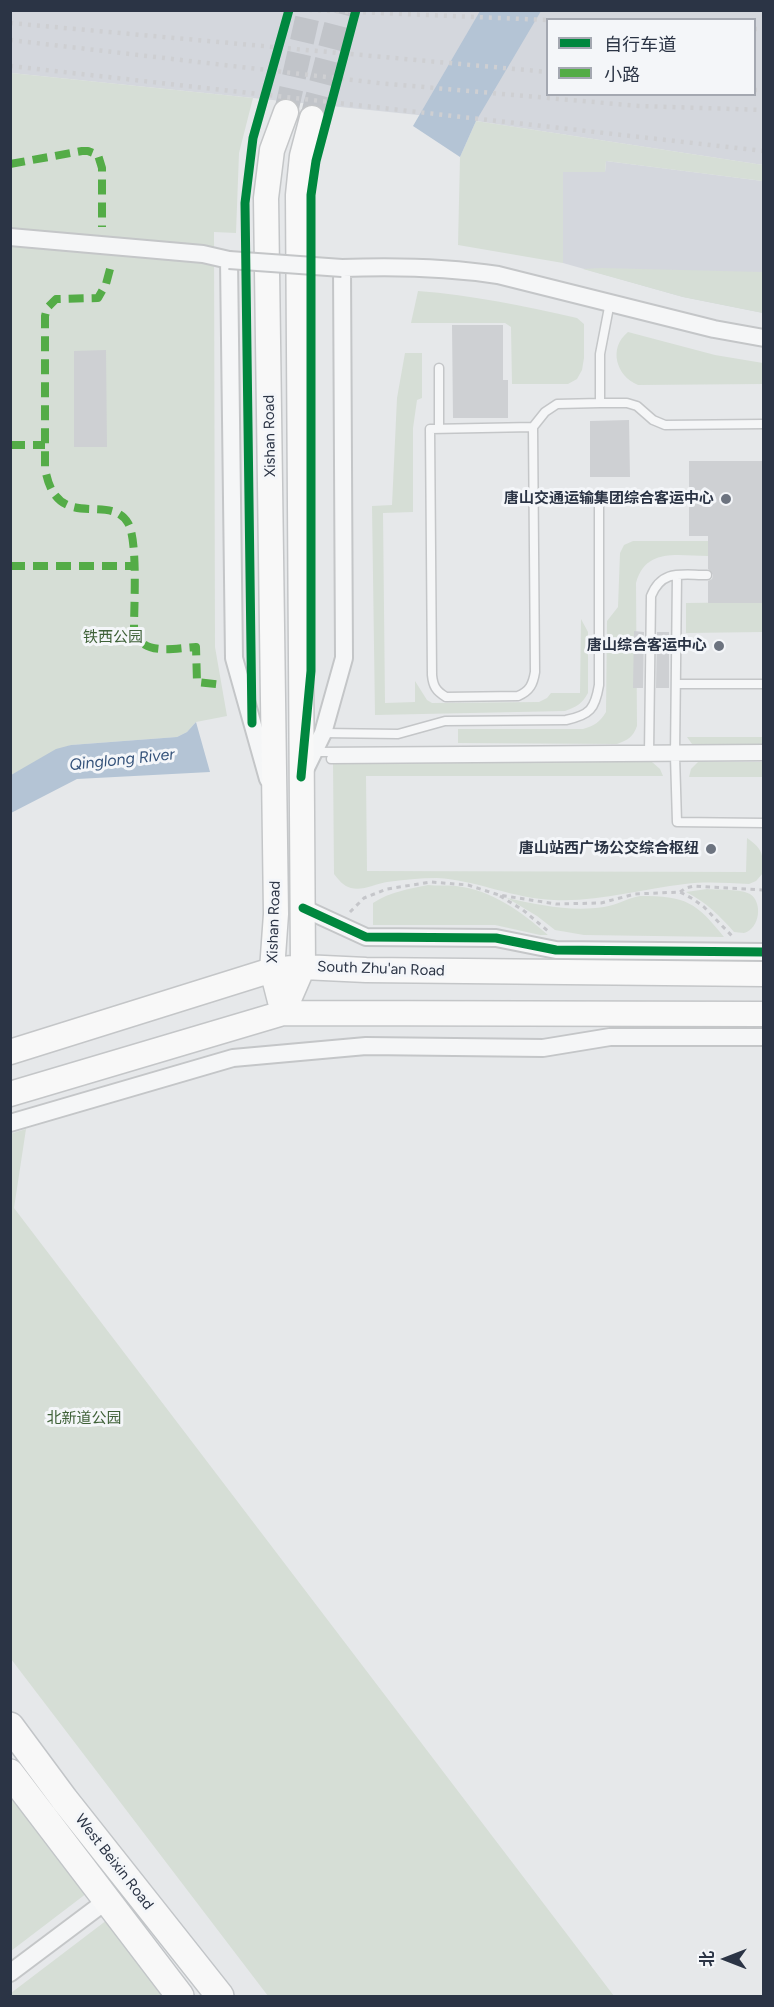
<!DOCTYPE html>
<html>
<head>
<meta charset="utf-8">
<style>
	body { margin:0 }
	#map { position:relative; width:774px; height:2007px; overflow:hidden; background:#e6e8ea; font-family:Figtree,"Noto Sans SC",sans-serif }
	canvas { display:block }
	.frame { position:absolute; inset:0; border:12px solid #2b3445; pointer-events:none }
	.legend { position:absolute; left:546px; top:18px; width:210px; height:78px; box-sizing:border-box; background:#f4f6f9; border:2px solid #a4a8b1; margin:0; padding:8px 10px; list-style:none; font-size:18px; color:#2b3445 }
	.legend li { display:flex; align-items:center; gap:12px; height:30px }
	.legend b { width:30px; border:2px solid #a4a8b1 }
	.north { position:absolute; left:696px; top:1929px; width:60px; height:60px; -webkit-text-stroke:4px #f4f6f9; paint-order:stroke; rotate:270deg; font-size:16px; font-weight:700; line-height:24px; text-align:center; color:#2b3445 }
	.north::after { content:''; display:block; margin:auto; width:21px; height:27px; background:#2b3445; clip-path:polygon(50% 0,100% 100%,50% 72%,0 100%) }
</style>
</head>
<body>
<div id="map">
<canvas width="774" height="2007"></canvas>
<div class="frame"></div>
<ul class="legend">
<li><b style="height:8px;background:#00873e"></b>自行车道</li>
<li><b style="height:8px;background:#54ac47"></b>小路</li>
</ul>
<div class="north">北</div>
</div>
<script>
const c = document.querySelector('canvas').getContext('2d');
c.lineJoin = 'round';
function fill(path, color) { c.fillStyle = color; c.fill(path, 'evenodd'); }
function stroke(path, color, width, dash) { c.strokeStyle = color; c.lineWidth = width; c.lineCap = dash ? 'butt' : 'round'; c.setLineDash(dash || []); c.stroke(path); }
function write(font, color, halo, rows, align = 'center') {
  c.font = font + ' Figtree,"Noto Sans SC",sans-serif'; c.lineWidth = 6; c.setLineDash([]); c.textBaseline = 'middle'; c.strokeStyle = halo; c.fillStyle = color; for (const [text, x, y, turn = 0] of rows) {
    c.save(); c.translate(x, y); c.rotate((+turn || 0) * Math.PI / 180); c.textAlign = isNaN(turn) ? turn : align; if (halo) c.strokeText(text, 0, 0); c.fillText(text, 0, 0); c.restore();
  }
}
fill(new Path2D(`
	M10,11h753v154l-287,-44 -465,-48zM548,20h206v74h-206z
	M606,161l157,20v132l-80,-16 -120,-34v-92l42,1z`), '#d4d7dd');
fill(new Path2D(`
	M11,73l242,25 -14,55 -3,80 -22,-1 1,415 12,69 -31,6 -9,10 -10,5 -106,8 -60,30z
	M476,121l287,44v16l-157,-20 -1,11h-42v91l-105,-18 2,-88z
	M601,268l162,4v41l-80,-16 -100,-28z
	M418,291c54,4 106,15 159,27l7,6v34l-2,12 -5,9 -9,5h-56l-1,-57 -6,-4h-94z
	M628,332l87,23 48,8v21l-125,1c-22,-9 -30,-37 -10,-53z
	M405,353h17v45l-5,2 -4,28v84l-30,1 2,190 30,-1v-21l12,19 5,3 107,-1 8,-4 4,-5h29l1,-74 7,13v61c-6,11 -12,14 -23,18l-190,4 -3,-209 20,-1 5,-107z
	M633,541h75v15c-30,0 -62,-9 -72,27l1,143c-4,11 -9,14 -20,18l-159,-1v-14h125c11,-3 17,-7 23,-17l1,-91 11,-14 2,-54 4,-8z
	M763,602v30l-77,1v-30z
	M687,737h76v8h-67l-4,-1z
	M333,762h319l8,7 3,7h-297l1,95 379,1 1,-34c16,11 16,16 16,35l-7,8 -7,3c-21,-1 -43,-3 -64,0 -44,5 -86,18 -131,16 -40,-1 -77,-20 -117,-22 -17,0 -34,2 -50,4 -12,2 -24,9 -36,6 -8,-2 -13,-9 -17,-14z
	M698,762h65v15h-74l2,-8z
	M428,885c9,1 19,0 28,1 36,4 66,26 92,49h-8l-45,-10h-122v-22c17,-11 35,-14 55,-18z
	M707,889c11,1 35,0 43,5 13,8 10,35 -6,39 -3,0 -7,-1 -10,-1 -14,-16 -28,-30 -48,-40z
	M640,896c46,0 56,6 84,41l-140,-2 -29,-5 -18,-14 -30,-18c32,7 64,14 97,9 13,-2 24,-9 36,-11z
	M26,1129l-12,79 600,788h-346l-257,-337 -1,-525z
	M11,1784l80,106 -80,61z
	M107,1920l61,76h-157v-3z`), '#d6ded6');
fill(new Path2D(`
	M480,11h61l-65,110 -16,36 -47,-31z
	M196,722l14,50 -133,7 -66,34v-38l45,-26 15,-4 106,-8 10,-5z`), '#b4c4d5');
fill(new Path2D(`
	M452,325h51v55h5v38h-55z
	M106,350l1,97h-33v-96z
	M629,420l1,57h-40v-56z
	M689,461h75v142h-56v-22l4,-2 1,-4 -5,-6v-33h-19z
	M634,631l10,1 -1,56h-10z
	M657,632h12v56h-13z`), '#ced0d3');
stroke(new Path2D(`
	M286,112l23,-102
	M312,118l28,-108`), '#c1c4c9', 24, [24, 12]);
const lane = new Path2D(`
	M439,368v61
	M600,403v-49l10,-52
	M533,427l2,245c-2,12 -5,19 -17,24l-72,1c-10,-6 -13,-11 -14,-22l-2,-246z
	M533,427l12,-15 12,-8 43,-1h27l10,3 16,14 12,5 99,-1
	M677,575l-2,181 2,66 87,1
	M676,684h88
	M323,733l75,1 47,-13 121,-1c24,-5 29,-11 33,-35v-187
	M315,752l449,-3
	M649,754l2,-158c11,-27 30,-21 56,-21
	M331,759l433,-3`);
const street = new Path2D(`
	M10,237l193,17 26,6 5,398 34,121
	M304,772l19,-39 21,-75 -2,-390c52,-2 104,-1 156,7l216,54 50,9
	M303,908l63,29 130,1 60,12 208,2
	M10,1123l223,-65 133,-12 177,2 67,-11h154
	M10,1973l96,-72`);
const secondary = new Path2D(`
	M283,1013l-11,-43 4,-56 -10,-716 6,-48 14,-38
	M283,1013l20,-46 -5,-772 4,-39 10,-38
	M10,1052l262,-82 31,-3 63,3 398,4
	M10,1094l273,-81 481,1`);
const primary = new Path2D(`
	M10,1726l54,73 156,197
	M10,1773l170,223`);
stroke(lane, '#c4c6c8', 11);
stroke(street, '#c4c6c8', 20);
stroke(secondary, '#c4c6c8', 27);
stroke(primary, '#c2c5c8', 30);
stroke(new Path2D(`
	M680,892l6,-4 8,-2 68,4
	M500,896l23,14 25,21
	M350,912l14,-14 23,-9 44,-7 37,3 31,10 57,9 45,-1 34,-9 45,-2 13,7 11,8 28,29`), '#c5c6ca', 3, [4.5, 4.5]);
stroke(lane, '#f5f6f7', 8);
stroke(street, '#f5f6f7', 16);
stroke(secondary, '#f8f8f8', 24);
stroke(primary, '#f8f8f8', 27);
stroke(new Path2D(`
	M309,10l239,10
	M10,23l538,49
	M754,29h10
	M10,40l368,43 261,23 125,4
	M10,66l754,85
	M754,90h10`), '#cecfd2', 4.5, [3, 6]);
const streetBridge = new Path2D(`
	M229,260l113,8`);
stroke(streetBridge, '#c4c6c8', 20, []);
stroke(streetBridge, '#f5f6f7', 16);
stroke(new Path2D(`
	M10,164l72,-13h6l10,4 4,13v59
	M110,269l-4,15 -8,14 -42,1 -9,9 -2,8v152c11,67 64,23 83,55 10,17 6,83 6,106 7,28 39,19 62,18l1,35 27,3
	M10,445h35
	M10,566h123`), '#54ac47', 8, [15, 8]);
stroke(new Path2D(`
	M252,723l-7,-520 8,-65 36,-128
	M301,777l10,-106v-476l5,-34 40,-151
	M303,908l63,29 130,1 60,12 208,2`), '#00873e', 9);
for (const [x, y, r, color] of [
	[726,499,6,"#6c737f"],
	[719,646,6,"#6c737f"],
	[711,849,6,"#6c737f"]
]) { const dot = new Path2D(); dot.arc(x, y, r, 0, 2 * Math.PI); c.fillStyle = color; c.fill(dot); stroke(dot, '#f4f6f9', 2); }
write('15px', '#2b3445', '#f4f6f9', [
	["Xishan Road",270,436,-91],
	["Xishan Road",274,922,-88],
	["South Zhu'an Road",381,969,2],
	["West Beixin Road",114,1862,52]
]);
write('bold 15px', '#2b3445', '#f4f6f9', [
	["唐山交通运输集团综合客运中心",714,499],
	["唐山综合客运中心",707,646],
	["唐山站西广场公交综合枢纽",699,849]
], 'right');
write('15px', '#3f6138', '#f4f6f9', [
	["铁西公园",113,638],
	["北新道公园",84,1419]
]);
write('italic 16px', '#34527a', '#f4f6f9', [
	["Qinglong River",122,760,-6]
]);
</script>
</body>
</html>
